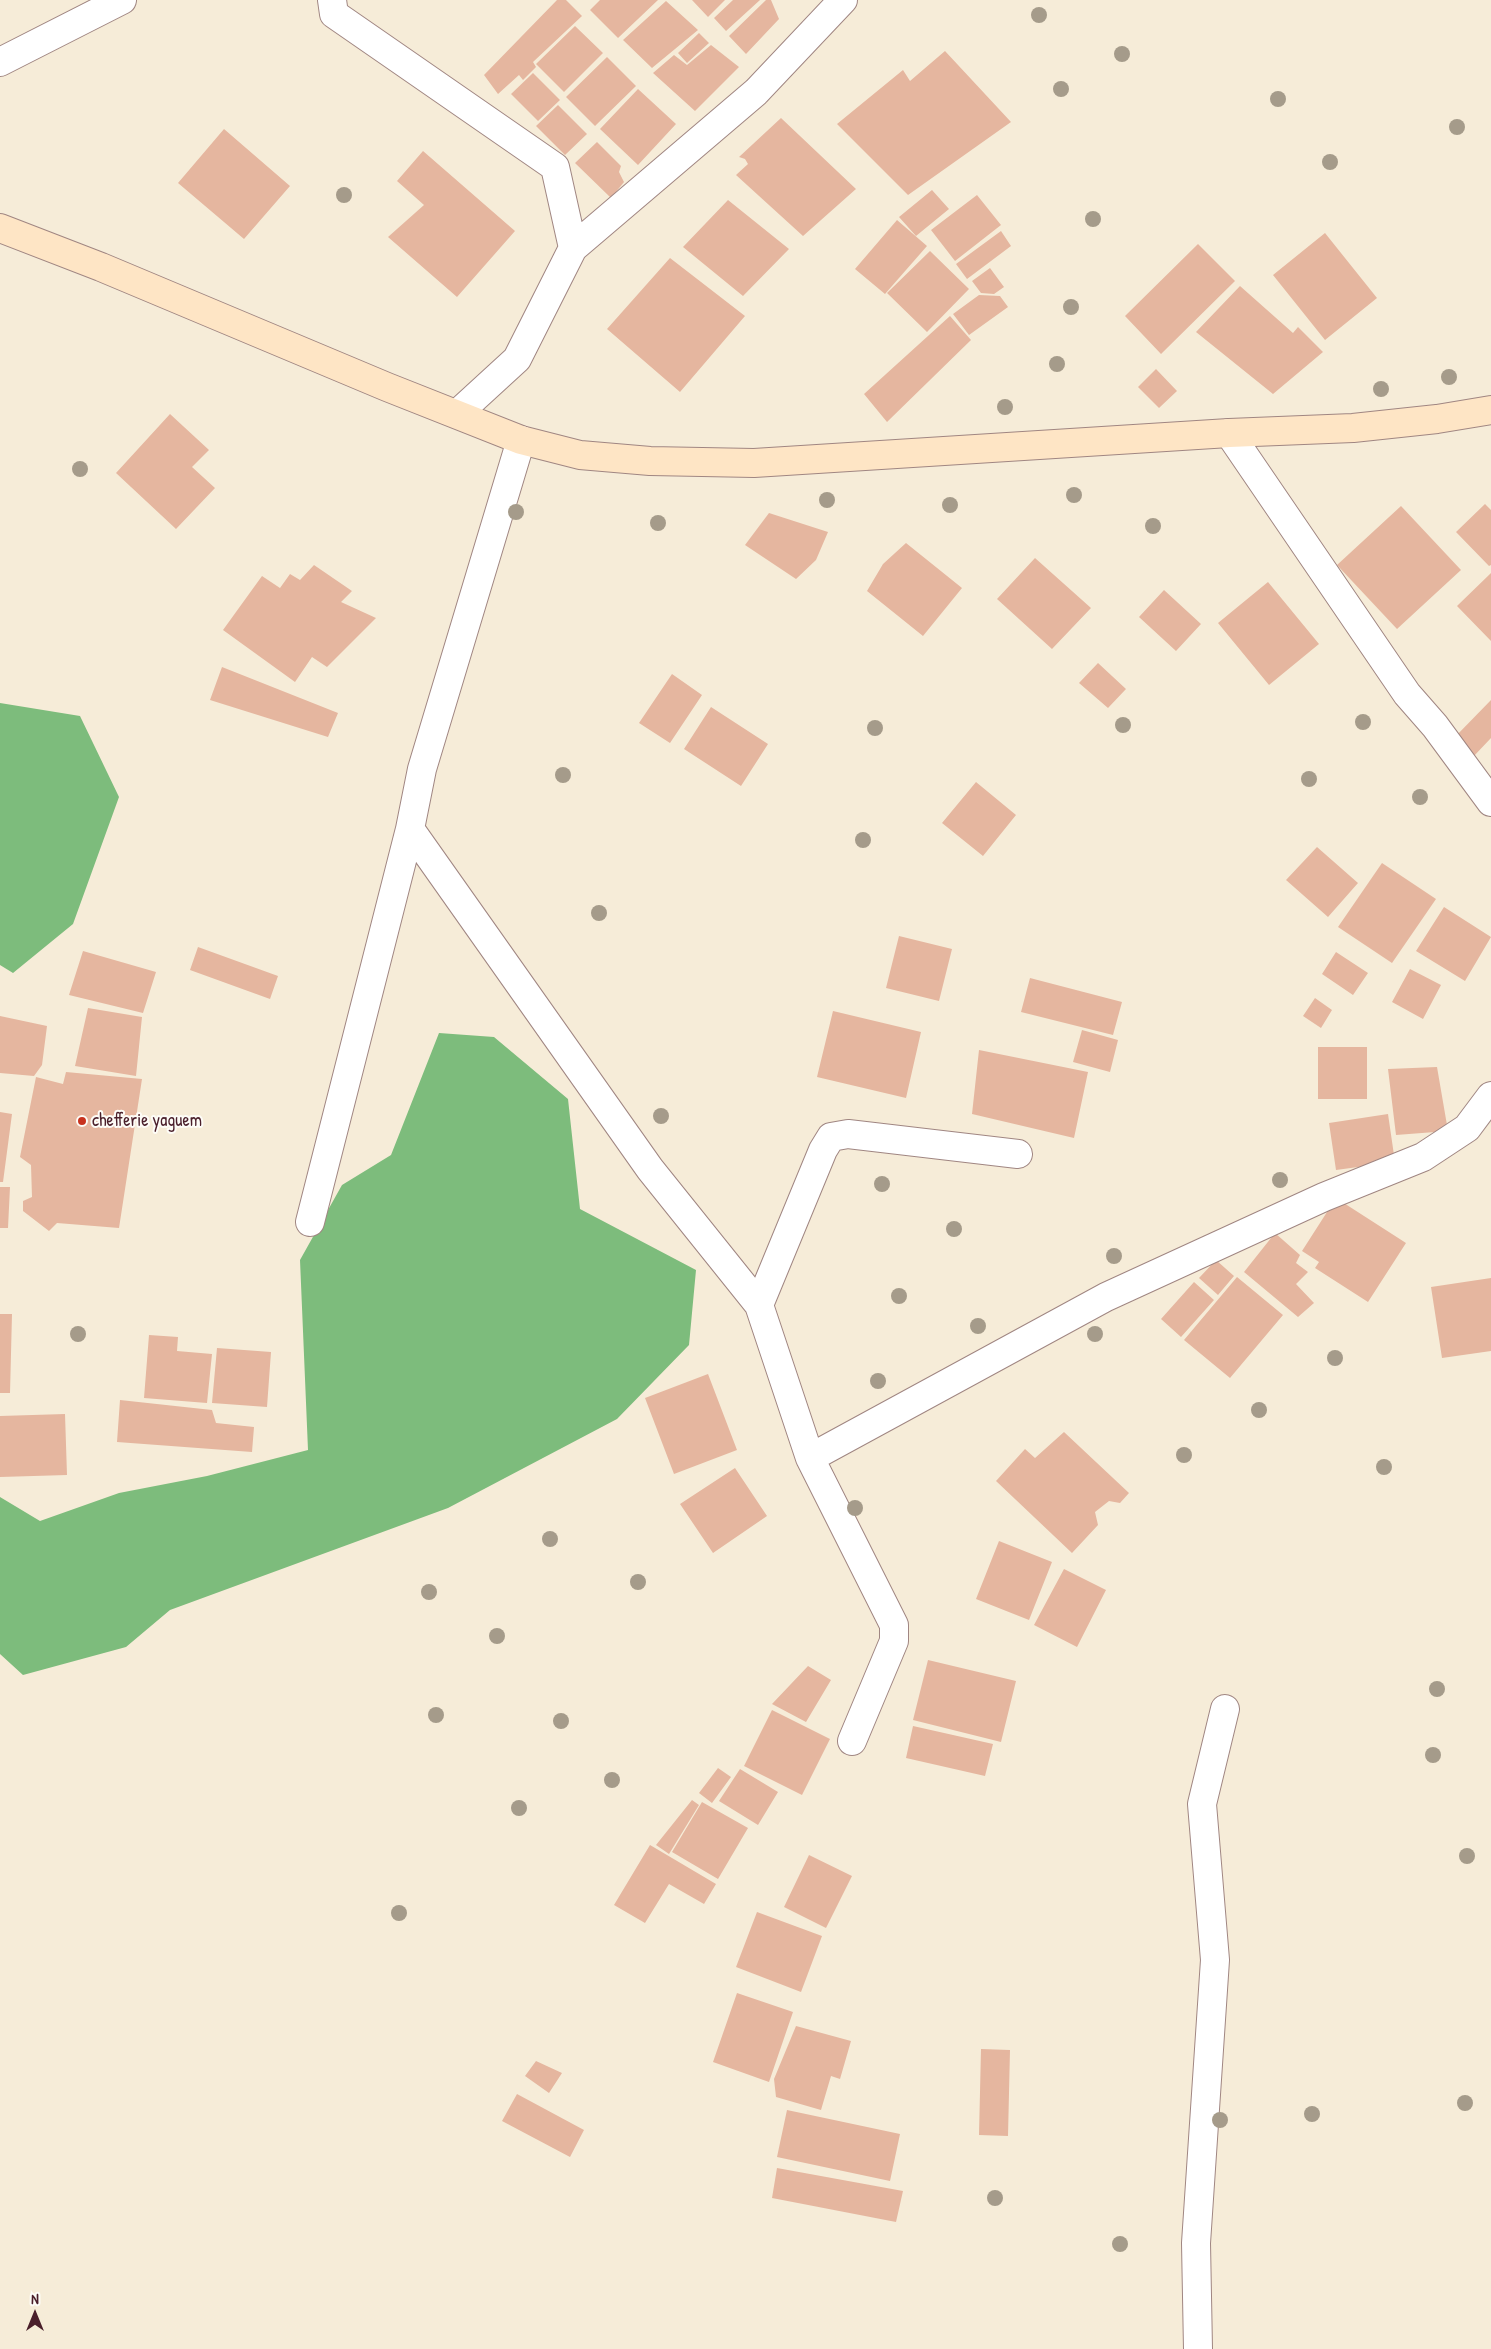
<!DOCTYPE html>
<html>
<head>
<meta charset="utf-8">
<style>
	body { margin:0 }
	#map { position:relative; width:1491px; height:2349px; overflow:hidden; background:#f6ecd8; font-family:"Patrick Hand",sans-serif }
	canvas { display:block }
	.north { position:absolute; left:10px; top:2289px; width:50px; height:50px; -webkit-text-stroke:4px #fdfcf7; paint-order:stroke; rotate:0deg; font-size:14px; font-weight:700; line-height:20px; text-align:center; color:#4a1f2b }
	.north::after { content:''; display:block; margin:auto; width:18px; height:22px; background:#4a1f2b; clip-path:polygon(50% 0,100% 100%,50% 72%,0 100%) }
</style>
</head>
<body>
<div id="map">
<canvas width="1491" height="2349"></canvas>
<div class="north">N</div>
</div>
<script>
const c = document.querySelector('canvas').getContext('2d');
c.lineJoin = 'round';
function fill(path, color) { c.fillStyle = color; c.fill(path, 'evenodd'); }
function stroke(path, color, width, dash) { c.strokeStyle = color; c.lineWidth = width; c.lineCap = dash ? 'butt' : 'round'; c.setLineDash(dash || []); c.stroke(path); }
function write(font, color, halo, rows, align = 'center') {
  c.font = font + ' "Patrick Hand",sans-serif'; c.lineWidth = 4; c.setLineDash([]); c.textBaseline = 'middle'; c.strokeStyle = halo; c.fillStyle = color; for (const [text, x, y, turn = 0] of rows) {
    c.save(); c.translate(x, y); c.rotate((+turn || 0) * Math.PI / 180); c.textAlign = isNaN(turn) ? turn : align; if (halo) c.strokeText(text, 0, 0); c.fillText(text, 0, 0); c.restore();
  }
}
fill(new Path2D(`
	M0,703l80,13 39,81 -46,127 -60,49 -13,-8z
	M439,1033l55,4 74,62 12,110 116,61 -7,75 -72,74 -169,89 -278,102 -44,37 -103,28 -23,-21v-157l40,24 79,-28 88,-17 101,-26 -8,-190 42,-75 49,-30z`), '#7dbc7c');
fill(new Path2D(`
	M557,0h9l16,16 -49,46 3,5 -13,13 -4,-5 -21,19 -14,-19z
	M600,0h58l-40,38 -28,-28z
	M692,0h33l-17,17z
	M733,0h27l-34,31 -12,-13z
	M766,0h5l8,19 -33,35 -17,-18z
	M666,1l32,29 -46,38 -29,-28z
	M575,26l28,27 -39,39 -28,-28z
	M699,33l10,10 -22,20 -9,-10z
	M711,45l28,22 -44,44 -42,-38 21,-18 13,10z
	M945,51l66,71 -103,73 -71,-71 66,-54 7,11z
	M607,57l29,29 -41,40 -29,-29z
	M533,73l27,27 -22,21 -27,-27z
	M638,89l38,35 -38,41 -38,-36z
	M558,105l29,29 -22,21 -29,-29z
	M781,118l75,71 -53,47 -67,-61 12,-11 -3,-5 -6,-2z
	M224,129l66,57 -46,53 -66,-56z
	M597,142l24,24 -2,6 5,10 -13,16 -36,-35z
	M423,151l92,80 -58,66 -69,-60 36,-32 -27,-24z
	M932,190l17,19 -33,27 -17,-19z
	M977,195l24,30 -46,36 -24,-31z
	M728,200l61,49 -46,47 -60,-49z
	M897,220l30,26 -42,48 -30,-25z
	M1001,231l10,15 -44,33 -11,-15z
	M1325,233l52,65 -52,42 -52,-65z
	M1198,244l37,37 -74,73 -36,-38z
	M930,251l39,38 -42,43 -40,-39z
	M670,258l75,58 -65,76 -73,-63z
	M990,268l14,19 -10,7 -13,-1 -9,-12z
	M1240,286l53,47 5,-6 25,25 -50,42 -77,-62z
	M979,295l21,1 8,11 -39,28 -16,-21z
	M950,316l21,24 -84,82 -23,-28z
	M1156,369l21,22 -18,17 -21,-21z
	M170,414l39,36 -17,17 23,21 -39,41 -60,-56z
	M1485,504l6,6v55l-2,1 -33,-34z
	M1401,506l60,64 -64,59 -60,-64z
	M769,513l59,19 -12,28 -20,19 -51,-34z
	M906,543l56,45 -39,48 -56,-45 16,-27z
	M1035,558l56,50 -39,41 -55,-50z
	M314,565l38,26 -11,11 35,16 -49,49 -15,-10 -17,25 -72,-52 39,-54 18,12 10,-14 10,6z
	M1491,573v68l-34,-35z
	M1268,582l51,62 -50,41 -51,-62z
	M1164,590l37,34 -25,27 -37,-34z
	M1098,663l28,26 -18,19 -29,-25z
	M222,667l116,46 -10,24 -118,-37z
	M672,674l30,21 -32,48 -31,-20z
	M1491,700v38l-18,19 -19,-19z
	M711,707l57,37 -27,42 -57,-37z
	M976,782l40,33 -33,41 -41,-33z
	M1317,847l41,36 -30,34 -42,-37z
	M1382,863l54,36 -44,64 -54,-36z
	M1444,907l47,30 -26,44 -49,-30z
	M899,936l53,13 -13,52 -53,-13z
	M198,947l80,29 -8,23 -80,-29z
	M83,951l73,21 -13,41 -74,-18z
	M1336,952l32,21 -15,22 -31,-21z
	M1410,969l31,16 -18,34 -31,-17z
	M1030,978l92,24 -9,33 -92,-23z
	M1315,998l17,12 -11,18 -18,-12z
	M88,1008l54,9 -6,59 -61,-10z
	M833,1011l88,21 -15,66 -89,-21z
	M0,1016l47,10 -5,39 -8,11 -34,-3z
	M1082,1030l36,10 -8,32 -37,-10z
	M1318,1047h49v52h-49z
	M979,1050l109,22 -14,66 -102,-24z
	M1437,1067l11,64 -52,4 -8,-66z
	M66,1072l76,7 -23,149 -62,-5 -8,8 -26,-20v-10l9,-4 -1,-32 -11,-8 16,-80 27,7z
	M0,1112l12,2 -9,68h-3z
	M1388,1114l7,48 -59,8 -7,-47z
	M0,1187h10l-2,41h-8z
	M1336,1198l70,45 -38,59 -53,-34 4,-6 -17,-11z
	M1275,1233l25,22 -4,8 12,9 -12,12 18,19 -16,14 -54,-45z
	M1216,1260l18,16 -16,19 -19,-17z
	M1237,1277l46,38 -53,63 -46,-38z
	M1491,1278v73l-49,7 -11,-71z
	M1194,1282l20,18 -33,37 -20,-18z
	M0,1314h12l-2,79h-10z
	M149,1335l29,2 -1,14 35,3 -5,49 -63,-5z
	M217,1348l54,4 -4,55 -55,-4z
	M708,1374l29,76 -63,24 -29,-76z
	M120,1400l92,10 4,13 38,4 -2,25 -135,-10z
	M65,1414l2,61 -67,2v-61z
	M1064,1432l65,61 -9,10 -11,-2 -14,11 3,13 -26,28 -76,-72 29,-32 10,9z
	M735,1468l32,48 -54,37 -33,-49z
	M999,1541l53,21 -23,58 -53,-21z
	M1064,1569l42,21 -29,57 -43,-22z
	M928,1660l88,21 -15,61 -88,-22z
	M808,1666l23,14 -25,42 -34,-18z
	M772,1710l58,29 -28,56 -58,-29z
	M913,1726l80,18 -8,32 -79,-18z
	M718,1768l13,9 -19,26 -13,-10z
	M740,1769l38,23 -20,33 -39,-24z
	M692,1800l7,5 -30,49 -13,-9z
	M702,1802l46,26 -30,51 -46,-27z
	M650,1845l66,39 -12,20 -35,-20 -24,39 -31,-18z
	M809,1855l43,21 -26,52 -42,-21z
	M757,1912l65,24 -21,56 -65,-25z
	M737,1993l56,19 -24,70 -56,-20z
	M796,2026l55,15 -11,38 -9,-3 -10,34 -45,-13 -2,-18z
	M981,2049l29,1 -2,86 -29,-1z
	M536,2061l26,12 -13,20 -24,-17z
	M517,2094l67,36 -14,27 -68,-36z
	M787,2110l113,24 -10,47 -113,-24z
	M777,2168l126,23 -7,31 -124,-24z`), '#e5b69f');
const street = new Path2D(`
	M332,0l2,14 221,153 18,81
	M0,62l122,-62
	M457,414l60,-55 56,-111 183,-156 87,-92
	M1229,433l178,261 28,32 56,76
	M521,440l-99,329 -12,60 240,340 109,136 51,153
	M310,1222l100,-393
	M759,1305l64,-155 8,-13 17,-3 170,20
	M852,1741l42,-100v-16l-84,-167 296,-161 218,-100 99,-40 44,-29 24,-32
	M1198,2349l-2,-106 19,-283 -13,-156 23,-95`);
const secondary = new Path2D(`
	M0,228l101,39 286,120 134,53 59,15 70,6 104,2 475,-30 124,-5 84,-9 54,-9`);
stroke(street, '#a08682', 30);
stroke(secondary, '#a08682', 30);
stroke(street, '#fff', 28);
stroke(secondary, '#fee5c5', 28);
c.fillStyle = '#a59b8a';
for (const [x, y] of [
	[1039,15],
	[1122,54],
	[1061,89],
	[1278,99],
	[1457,127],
	[1330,162],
	[344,195],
	[1093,219],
	[1071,307],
	[1057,364],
	[1449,377],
	[1381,389],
	[1005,407],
	[80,469],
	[1074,495],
	[827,500],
	[950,505],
	[516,512],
	[658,523],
	[1153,526],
	[1363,722],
	[1123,725],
	[875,728],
	[563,775],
	[1309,779],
	[1420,797],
	[863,840],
	[599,913],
	[661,1116],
	[1280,1180],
	[882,1184],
	[954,1229],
	[1114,1256],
	[899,1296],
	[978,1326],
	[78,1334],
	[1095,1334],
	[1335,1358],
	[878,1381],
	[1259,1410],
	[1184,1455],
	[1384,1467],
	[855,1508],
	[550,1539],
	[638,1582],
	[429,1592],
	[497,1636],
	[1437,1689],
	[436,1715],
	[561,1721],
	[1433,1755],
	[612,1780],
	[519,1808],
	[1467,1856],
	[399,1913],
	[1465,2103],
	[1312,2114],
	[1220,2120],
	[995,2198],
	[1120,2244]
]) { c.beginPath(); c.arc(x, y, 8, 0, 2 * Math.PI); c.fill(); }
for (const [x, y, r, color] of [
	[82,1121,5,"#c8321e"]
]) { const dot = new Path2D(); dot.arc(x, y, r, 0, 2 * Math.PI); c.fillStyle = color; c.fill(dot); stroke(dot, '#fdfcf7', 2); }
write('18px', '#4a1f2b', '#fdfcf7', [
	["chefferie yaguem",92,1121]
], 'left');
</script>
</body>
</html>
